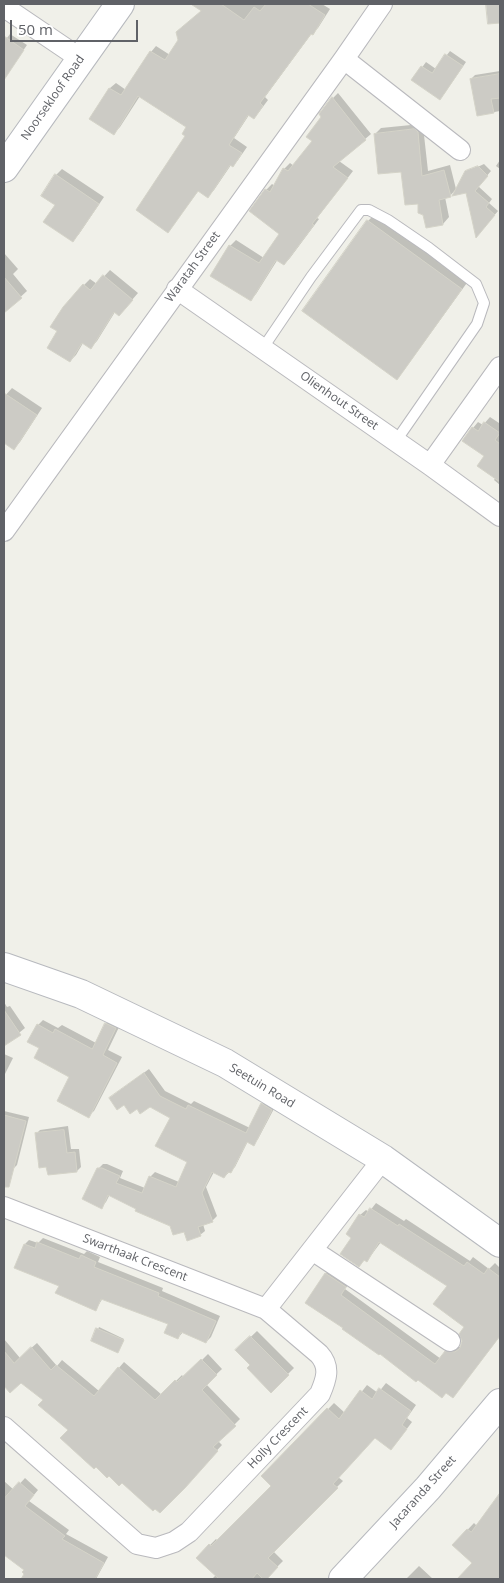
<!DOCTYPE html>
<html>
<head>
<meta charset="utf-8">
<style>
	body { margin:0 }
	#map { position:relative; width:504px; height:1583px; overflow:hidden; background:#f0f0e9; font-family:"Open Sans",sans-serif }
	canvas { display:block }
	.frame { position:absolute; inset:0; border:5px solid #606267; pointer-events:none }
	.scale { position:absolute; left:10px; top:20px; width:128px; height:22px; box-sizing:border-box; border:2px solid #606267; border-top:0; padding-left:6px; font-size:15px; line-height:18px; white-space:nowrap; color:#606267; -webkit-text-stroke:4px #fff; paint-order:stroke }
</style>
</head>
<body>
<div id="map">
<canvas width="504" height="1583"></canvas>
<div class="frame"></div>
<div class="scale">50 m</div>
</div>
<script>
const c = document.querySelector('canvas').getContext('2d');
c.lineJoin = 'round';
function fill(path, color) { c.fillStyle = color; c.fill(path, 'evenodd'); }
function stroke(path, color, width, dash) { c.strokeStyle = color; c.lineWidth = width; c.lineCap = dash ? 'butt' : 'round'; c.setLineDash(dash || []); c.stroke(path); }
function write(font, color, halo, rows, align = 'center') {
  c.font = font + ' "Open Sans",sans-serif'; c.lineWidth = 4.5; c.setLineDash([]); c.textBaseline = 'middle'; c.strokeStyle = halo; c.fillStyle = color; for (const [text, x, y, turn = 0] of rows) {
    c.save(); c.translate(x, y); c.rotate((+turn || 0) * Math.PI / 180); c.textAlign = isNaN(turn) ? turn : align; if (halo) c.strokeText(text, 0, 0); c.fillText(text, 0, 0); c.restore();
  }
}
fill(new Path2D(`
	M194,4h128l8,5 -12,19 -6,5 -47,64 3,3 -9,12 -6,6 -4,-3 -15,23 13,9 -9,13 -5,6 -2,-1 -17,25 -6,6 -9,-6 -31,41 20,-105 -48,-30 -20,31 -6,6 -23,-14 19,-31 6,-5 10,7 25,-38 5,-6 14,9 33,-45z
	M10,34l17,11 -21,30 -2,-1v-32z
	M450,51l16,11 -22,32 -31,-14 13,-18 10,7z
	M500,71v40l-22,4 -7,-36 4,-4z
	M338,93l33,41 -32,27 14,10 -36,47 2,1 -29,39 -6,6 -6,-5 -22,35 -6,6 -20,-54 6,-6 28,18 17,-24 -15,-44 6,-6 3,2 9,-17 6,-6 4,3 19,-25 9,-24 11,-19z
	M421,124l2,2 5,45 22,-6 6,24 -6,7 -5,1 4,20 -6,7 -16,3 -3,-13 -21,-44 -28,-36 6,-6z
	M500,160v9l-4,-3z
	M484,164l7,7 -13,15 14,13 -3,4 9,8 -18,21 -13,-60z
	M62,169l42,28 -25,37 -6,6 -17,-36v-29z
	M376,213l93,67 -65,90 -7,8 -29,-157z
	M4,253l14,16 -5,5 14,17 -23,21z
	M110,270l28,23 -13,15 -10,4 -18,29 -6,6 -8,-4 -7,12 -6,6 14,-76 6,-6 7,5z
	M12,388l30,20 -22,34 -6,6 -10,-7v-44z
	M490,417l9,6 1,-1v63l-6,-5 2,-3 -23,-49 5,-6 5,3z
	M4,1002l3,5 3,-1 15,22 -21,17z
	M112,1018l9,5 -13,27 14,7 -28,54 -6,5 -17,-39 -30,-29 -3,-23 5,-5 15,8 4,-3 34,18 10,-19z
	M4,1054l9,4 -9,18z
	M149,1069l16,22 26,13 3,-3 56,27 12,-24 5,-4 9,5 -18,34 -4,5 -6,-3 -13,26 -11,10 -10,-5 -8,15 11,29 -5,5 -9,3 2,7 -5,4 -29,-10 -61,-31 -4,8 -5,5 -3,-38 5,-5h4l16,7 -3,7 25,10 5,-11 5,-5 24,10 10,-20 -18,-45 -21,-11 -13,2 -22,-14z
	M4,1111l25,6 -12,48 -4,4 -9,-2z
	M68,1126l3,23h8l2,18 -4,4 -41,-37 4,-4z
	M376,1203l28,18 2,-2 64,42 3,-4 16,12 6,-6 5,5v68l-47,61 -146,-94 19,-30 5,-5 20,13 -6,8 96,70 11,-13 9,1 5,-20 -17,-42 -68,-43 -9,12 -13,11 -6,-28 7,-22 6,-5 3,2z
	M43,1238l41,16 3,-3 13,6 -2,5 65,26 -1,3 58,25 -9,21 -5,5 -23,-10 -5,6 -9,-15 -66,-25 -7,11 -36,-24 -35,-41 4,-4 9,3z
	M99,1327l25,12 -5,11 -26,-9z
	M257,1331l37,37 -23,23 -19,-26 -15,-15z
	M4,1339l16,19 17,-15 20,23 5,-6 37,31 25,-29 38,33 20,-20 2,3 24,-24 14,15 -16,15 34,35 -22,22 4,4 -57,61 -95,-76 -26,-31 -23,-18 -11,10 -6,-7z
	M386,1383l30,22 -9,13 5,4 -15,20 -6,7 -16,-12 -37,40 5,4 -70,70 10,10 -18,18h-53l4,-4 -6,-30 6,-6 2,2 55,-55 -10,-10 71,-73 11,10 22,-28 11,8z
	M25,1478l13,12 -9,11 40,29 -3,4 42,23 -12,22h-57l-14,-9 -21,-27v-62l10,9z
	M500,1495v65l-7,7 7,7 -5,5h-36l15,-16 -20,-19 20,-21 3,3z
	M419,1566l14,13h-27z`), '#0003');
const building = new Path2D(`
	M191,4h30l23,16 10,-13 6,4 6,-7h42l17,11 -12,20 -2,-1 -51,69 3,3 -9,13 -6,-4 -19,30 13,8 -9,14 -3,-2 -22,33 -10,-7 -30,42 -32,-23 49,-74 -3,-2 4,-7 -48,-31 -24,39 -25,-16 20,-31 12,7 29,-44 15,9 13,-20 -2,-8 25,-21z
	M486,4h14v19l-12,1z
	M4,36l20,14 -20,30z
	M445,54l18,12 -23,34 -29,-20 10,-14 11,7z
	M500,74v24l-9,1 3,14 -17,3 -7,-37z
	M332,97l34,43 -33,27 15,11 -36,46 2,1 -30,40 -8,-5 -25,41 -41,-25 19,-31 30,18 20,-29 -30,-23 16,-22 5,3 13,-24 5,3 24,-30 -6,-4 15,-20 -2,-3z
	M415,129l3,3 4,44 22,-6 7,27 -12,3 4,25 -17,3 -3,-13 -5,-2v-9l-13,1 -4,-33 -23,2 -4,-40z
	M478,166l10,10 -13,15 14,12 -3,4 9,8 -19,23 -10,-45 -14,3 13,-25z
	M55,174l44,30 -26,38 -30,-20 12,-17 -14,-9z
	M367,220l95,69 -65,91 -95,-69z
	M103,275l30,25 -14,16 -5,-4 -23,37 -9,-6 -12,19 -23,-14 10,-17 -7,-4 13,-20 20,-23 7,6z
	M4,277l18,21 -18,15z
	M4,393l33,22 -23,35 -10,-7z
	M484,422l16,11 -5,7 5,4v38l-23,-16 7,-10 -22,-15 10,-14 6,4z
	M4,1010l17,25 -17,11z
	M105,1023l11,5 -13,27 14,8 -28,55 -32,-17 12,-24 -35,-19 5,-10 -12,-6 10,-18 16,9 2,-4 37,20z
	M144,1073l16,23 26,13 2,-4 58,28 15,-30 11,7 -18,36 -7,-4 -16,31 -3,-1 -4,6 -12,-6 -10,21 11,29 -15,5 3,9 -14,5 -3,-9 -11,3 -3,-9 -35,-15 1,-2 -28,-14 -6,14 -20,-10 15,-31h5l18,8 -4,7 26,10 7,-17 27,11 11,-25 -32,-16 15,-28 -20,-11 -10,7 -3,-5 -7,5 -6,-9 -7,5 -8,-12z
	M4,1115l22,6 -17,66h-5z
	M64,1130l3,23 8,-1 2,20 -29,3 -2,-8 -7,1 -4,-35z
	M370,1208l28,18 1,-2 65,42 3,-4 17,12 4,-6 12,9v59l-47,62 -7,-5 -4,5 -24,-18 -2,2 -36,-28 -1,1 -37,-26 1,-1 -38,-25 20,-30 21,14 -5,8 94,69 10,-13 10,1 5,-4 2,-7 -3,-7 5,-7 -31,-23 14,-18 -68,-44 -12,20 -3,-2 -5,7 -19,-13 11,-16 -5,-4 13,-20 5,3z
	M37,1242l42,17 2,-4 15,7 -2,5 65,26 -1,3 58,25 -10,22 -25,-11 -3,7 -14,-6 4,-9 -67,-25 -5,12 -41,-18 4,-7 -45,-18 10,-24 11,4z
	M96,1328l28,12 -6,13 -27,-12z
	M250,1336l39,39 -18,18 -24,-25 3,-3 -15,-15z
	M31,1347l20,23 5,-5 38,31 24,-29 37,33 20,-20 2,2 24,-23 16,16 -15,15 34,36 -23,21 5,4 -33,37 -25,25 -5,-4 -2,2 -31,-28 -3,3 -10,-10 -2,2 -11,-11 -2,2 -34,-31 8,-8 -30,-25 5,-5 -22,-17 -11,10 -6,-7v-35l10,12z
	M379,1388l32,23 -9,14 5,4 -16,21 -16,-12 -42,46 5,4 -70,70 10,9 -11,12h-4l-6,-6 -5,6h-33l-23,-21 13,-14 2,2 60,-60 -10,-10 66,-68 12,11 21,-29 12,9z
	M19,1482l15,13 -9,11 40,30 -3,3 42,24 -9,16h-74l3,-5 -2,-2 2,-2 -20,-15v-56z
	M500,1493v86h-43l15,-16 -20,-18 15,-16 4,3z`);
fill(building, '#cccbc5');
stroke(building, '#d4d3c8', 1);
const lane = new Path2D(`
	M263,348l48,-71 50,-67h8l19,10 41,28 47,36 8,19 -7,21 -81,117`);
const street = new Path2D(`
	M4,7l77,52
	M344,59l116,91
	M177,289l253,176 70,51
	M430,465l70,-98
	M4,531l340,-472 38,-55
	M4,1207l262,102 53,45c12,13 7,26 1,40l-131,138 -15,10 -18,6 -19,-4 -133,-117
	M312,1250l138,91
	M266,1309l117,-150`);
const secondary = new Path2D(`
	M4,168l116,-164
	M4,967l77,27 144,69 158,96 117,84
	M343,1579l85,-91 72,-85`);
stroke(lane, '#b9b9bd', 12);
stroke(street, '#b9b9bd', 22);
stroke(secondary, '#b7b9be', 30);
stroke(lane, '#fff', 10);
stroke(street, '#fff', 20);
stroke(secondary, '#fff', 28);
write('12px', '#606267', '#fff', [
	["Noorsekloof Road",53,98,-55],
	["Waratah Street",193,267,-54],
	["Olienhout Street",339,401,35],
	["Seetuin Road",262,1086,31],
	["Swarthaak Crescent",135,1258,21],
	["Holly Crescent",278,1438,-46],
	["Jacaranda Street",423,1492,-48]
]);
</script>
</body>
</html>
